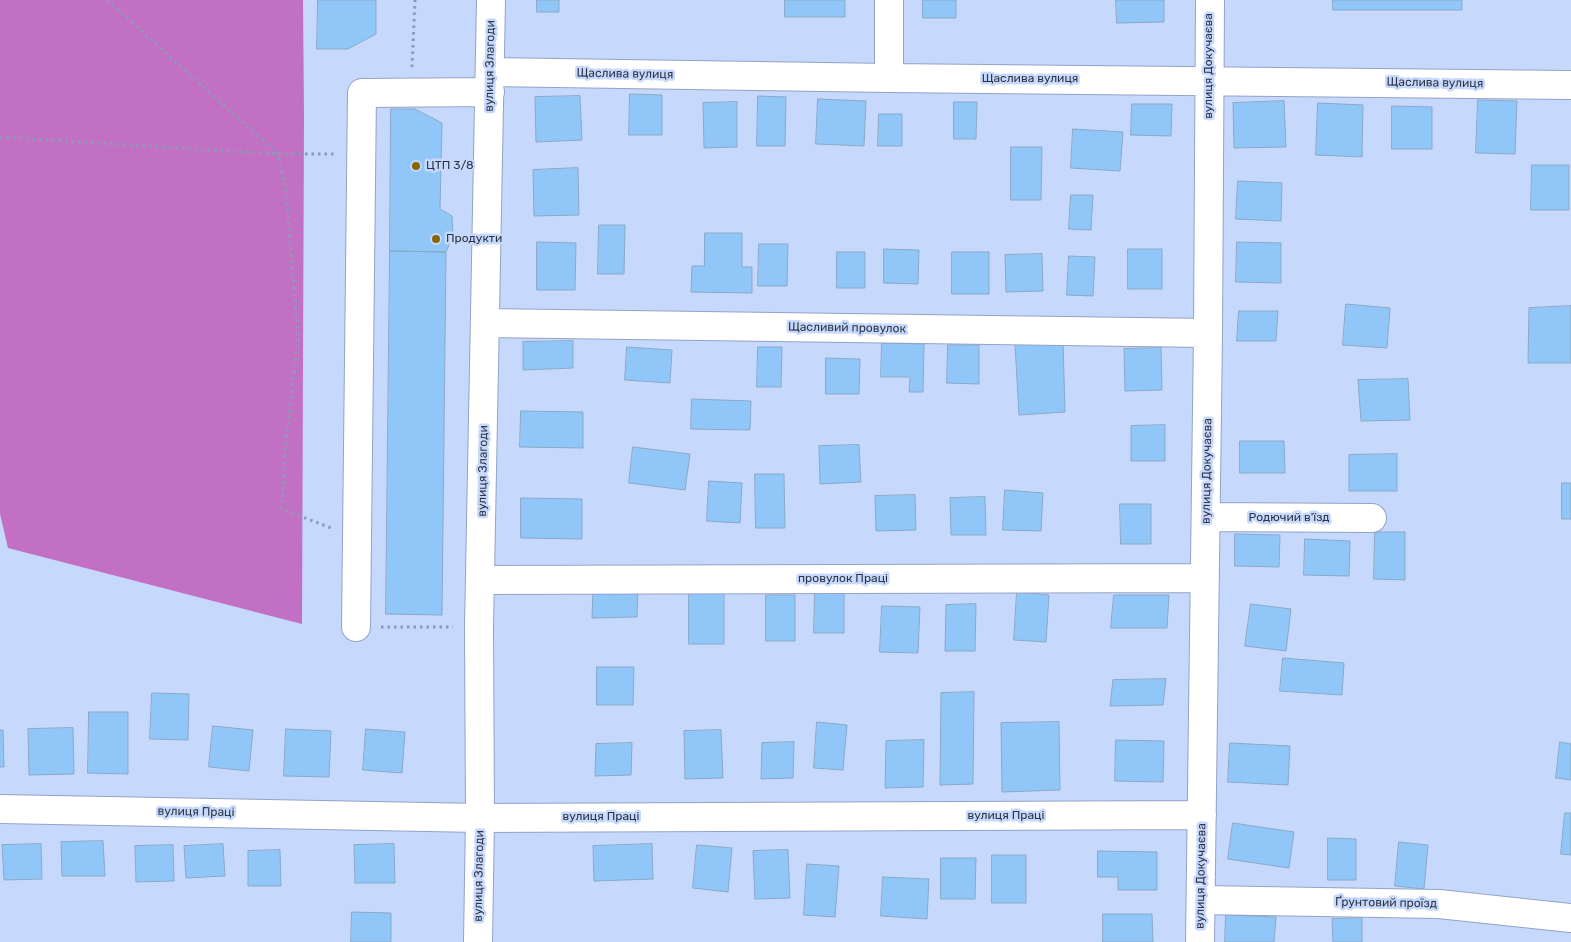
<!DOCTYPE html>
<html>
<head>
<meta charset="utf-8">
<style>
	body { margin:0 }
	canvas { display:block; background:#c7d8fd }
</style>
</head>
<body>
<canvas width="1571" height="942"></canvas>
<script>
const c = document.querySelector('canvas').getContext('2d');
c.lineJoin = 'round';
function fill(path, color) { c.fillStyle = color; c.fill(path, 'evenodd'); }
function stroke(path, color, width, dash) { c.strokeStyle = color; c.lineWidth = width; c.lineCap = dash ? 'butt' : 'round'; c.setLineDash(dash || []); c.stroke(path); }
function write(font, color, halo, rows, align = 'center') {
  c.font = font + ' Rubik,sans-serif'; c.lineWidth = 5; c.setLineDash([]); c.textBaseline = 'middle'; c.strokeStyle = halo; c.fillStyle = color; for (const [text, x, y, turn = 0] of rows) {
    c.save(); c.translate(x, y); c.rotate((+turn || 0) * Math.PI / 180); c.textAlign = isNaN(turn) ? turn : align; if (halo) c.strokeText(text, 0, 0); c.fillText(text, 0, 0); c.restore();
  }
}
fill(new Path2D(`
	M0,0h303l1,116 -2,508 -294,-76 -8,-34z`), '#c170c4');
const building = new Path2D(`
	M318,0h58v34l-28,15h-31z
	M537,0h22v12h-22z
	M785,0h60v17h-60z
	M923,0h33v18h-33z
	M1116,0h48v22l-47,1z
	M1333,0h129v10h-129z
	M630,94l32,1v40h-33z
	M580,96l2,44 -46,2 -1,-45z
	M758,96l28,1 -1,49h-28z
	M818,99l48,2 -2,45 -48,-2z
	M1478,100l39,1 -2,53 -39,-1z
	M1284,101l2,46 -52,1 -1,-45z
	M737,102v45l-33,1 -1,-45z
	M954,102h23l-1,37h-22z
	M1318,103l45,2 -1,52 -46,-2z
	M1132,104h40l-1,32 -40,-1z
	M1392,106l40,1v42h-40z
	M391,109h24l27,14 -2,86 12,7 1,20 -7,16 -56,-1z
	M879,114h23v32h-24z
	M1073,129l50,3 -3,39 -49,-3z
	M1011,147h31l-1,53h-30z
	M1532,165h37v45h-38z
	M578,168l1,47 -45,1 -1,-46z
	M1238,181l44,2 -1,38 -45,-2z
	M1071,195h22l-2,35 -22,-1z
	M599,225h26l-1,49h-26z
	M705,233h37v34h10v26l-61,-1 1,-26h12z
	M537,242l39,1 -1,47h-38z
	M1237,242l44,1v40l-45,-1z
	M759,244h29l-1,42h-29z
	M884,249l35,1 -1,34 -34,-1z
	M1128,249h34v40h-34z
	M390,251l56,1 -4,363 -56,-1z
	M837,252h28v36h-28z
	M952,252h37v42h-37z
	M1042,254l1,37 -37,1 -1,-37z
	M1069,256l26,1 -2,39 -26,-1z
	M1346,304l44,4 -3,40 -44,-3z
	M1571,306v57h-43l1,-55z
	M1239,311h39l-2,30h-39z
	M573,341v27l-50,2v-28z
	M1063,342l2,70 -46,3 -4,-71z
	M882,343l42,1 -1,48h-14l1,-15h-29z
	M948,345h31v39l-32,-1z
	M627,347l45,3 -2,33 -45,-3z
	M758,347h24l-1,40h-24z
	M1161,348l1,42 -37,1 -1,-42z
	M826,358l34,1 -1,35h-33z
	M1408,379l2,41 -49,1 -3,-41z
	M692,399l59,2 -1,29 -59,-1z
	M521,411l62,1v36l-63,-1z
	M1165,425v36h-34v-35z
	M1240,441h44l1,32h-45z
	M859,445l2,37 -41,2 -1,-38z
	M633,447l57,7 -5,36 -56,-7z
	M1397,454v37h-48v-36z
	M755,474h29l1,54h-29z
	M709,481l33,2 -2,40 -33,-2z
	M1562,483h9v36h-9z
	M1005,490l38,3 -2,38 -38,-1z
	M915,495l1,35 -40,1 -1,-35z
	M985,497l1,38h-35l-1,-37z
	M521,498l61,1v40l-61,-1z
	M1120,504h31v40h-30z
	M1375,532h30v48l-31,-1z
	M1235,534l45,1 -1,32 -44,-1z
	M1305,539l45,2 -1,35 -45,-1z
	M638,588l-1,29 -45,1 1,-29z
	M689,592h35v52h-35z
	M815,592h29v41h-30z
	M1017,592l32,3 -3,47 -32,-2z
	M766,595h29v46h-29z
	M1114,595h55l-2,33h-56z
	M976,604l-1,47h-30l1,-46z
	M1251,604l40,5 -5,42 -41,-5z
	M882,606l38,1 -2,46 -38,-1z
	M1283,658l61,5 -2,32 -62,-4z
	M597,667h37l-1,38h-36z
	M1166,679l-3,26 -53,1 3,-26z
	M974,692l-1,92 -33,1 1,-92z
	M152,693l37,1 -1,46 -38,-1z
	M89,712h39v62l-40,-1z
	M817,722l30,3 -4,45 -29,-2z
	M1059,722l1,68 -58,2 -1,-69z
	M213,726l40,4 -4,41 -40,-4z
	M73,728l1,46 -45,1 -1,-46z
	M286,729l45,2 -2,46 -45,-1z
	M366,729l39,3 -3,41 -39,-3z
	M0,730h3l1,37h-4z
	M721,730l2,48 -38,1 -1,-48z
	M924,740l-1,47 -38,1 1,-47z
	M1116,740l48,1 -1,41 -48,-1z
	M794,742l-1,36 -32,1 1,-36z
	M1560,742l11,2v36l-15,-2z
	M632,743l-1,32 -36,1 1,-32z
	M1230,743l60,3 -2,39 -60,-3z
	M1565,813h6v42l-10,-1z
	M1233,823l61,9 -5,36 -61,-9z
	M1328,838l28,1v41h-28z
	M103,841l2,35h-43l-1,-34z
	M1399,842l29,3 -4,44 -29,-3z
	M41,844l1,35 -38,1 -2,-35z
	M223,844l2,32 -39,2 -2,-32z
	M394,844l1,39h-40l-1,-38z
	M652,844l1,35 -59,2 -1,-35z
	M173,845l1,36 -38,1 -1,-36z
	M697,845l35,3 -4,44 -35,-4z
	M280,850l1,36h-33v-35z
	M788,850l2,48 -35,1 -2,-48z
	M1098,851l59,1v38h-39v-13h-20z
	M992,855h34v48h-34z
	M941,858h35l-1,41h-34z
	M807,864l32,2 -4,51 -31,-2z
	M883,877l46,2 -2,40 -46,-3z
	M352,912l39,1v29h-40z
	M1103,914h49l1,28h-50z
	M1226,915l50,2 -2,25h-49z
	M1362,918v24h-29l-1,-23z`);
fill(building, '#91c7f8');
stroke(building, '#89a9c6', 1);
const minor = new Path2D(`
	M490,72l399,6 682,7
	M889,78v-78
	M486,323l722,10
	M1206,517l166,1
	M481,580l724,-2
	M356,627l6,-534 128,-1
	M0,809l480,9 722,-3
	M1201,900l238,4 132,14
	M478,942l2,-124 -1,-191 12,-627
	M1200,942l8,-609 2,-333`);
stroke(minor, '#93a3c6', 30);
stroke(new Path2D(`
	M107,0l171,154 8,36 12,148 -13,112 -3,59 49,19
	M412,67l3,-67
	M0,137l278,17h56
	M381,627h72`), '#8d9ab7', 3, [2.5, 4]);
stroke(minor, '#fff', 28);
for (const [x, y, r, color] of [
	[416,166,5,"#886602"],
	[436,239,5,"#886602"]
]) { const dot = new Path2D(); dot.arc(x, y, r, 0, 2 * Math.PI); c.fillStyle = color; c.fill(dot); stroke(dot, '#c7d8fd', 2); }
write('12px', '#2d3443', '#c7d8fd', [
	["вулиця Злагоди",490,66,-89],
	["вулиця Докучаєва",1209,66,-90],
	["Щаслива вулиця",625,74,1],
	["Щаслива вулиця",1030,79],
	["Щаслива вулиця",1435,83,1],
	["Щасливий провулок",847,328,1],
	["вулиця Злагоди",483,471,-89],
	["вулиця Докучаєва",1207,471,-89],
	["Родючий в'їзд",1289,518],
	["провулок Праці",843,579],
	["вулиця Праці",196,812,1],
	["вулиця Праці",1006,816],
	["вулиця Праці",601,817],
	["вулиця Злагоди",479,876,-89],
	["вулиця Докучаєва",1201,876,-89],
	["Ґрунтовий проїзд",1386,903,1]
]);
write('12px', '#2d3443', '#c7d8fd', [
	["ЦТП 3/8",426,166],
	["Продукти",446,239]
], 'left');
</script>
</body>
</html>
